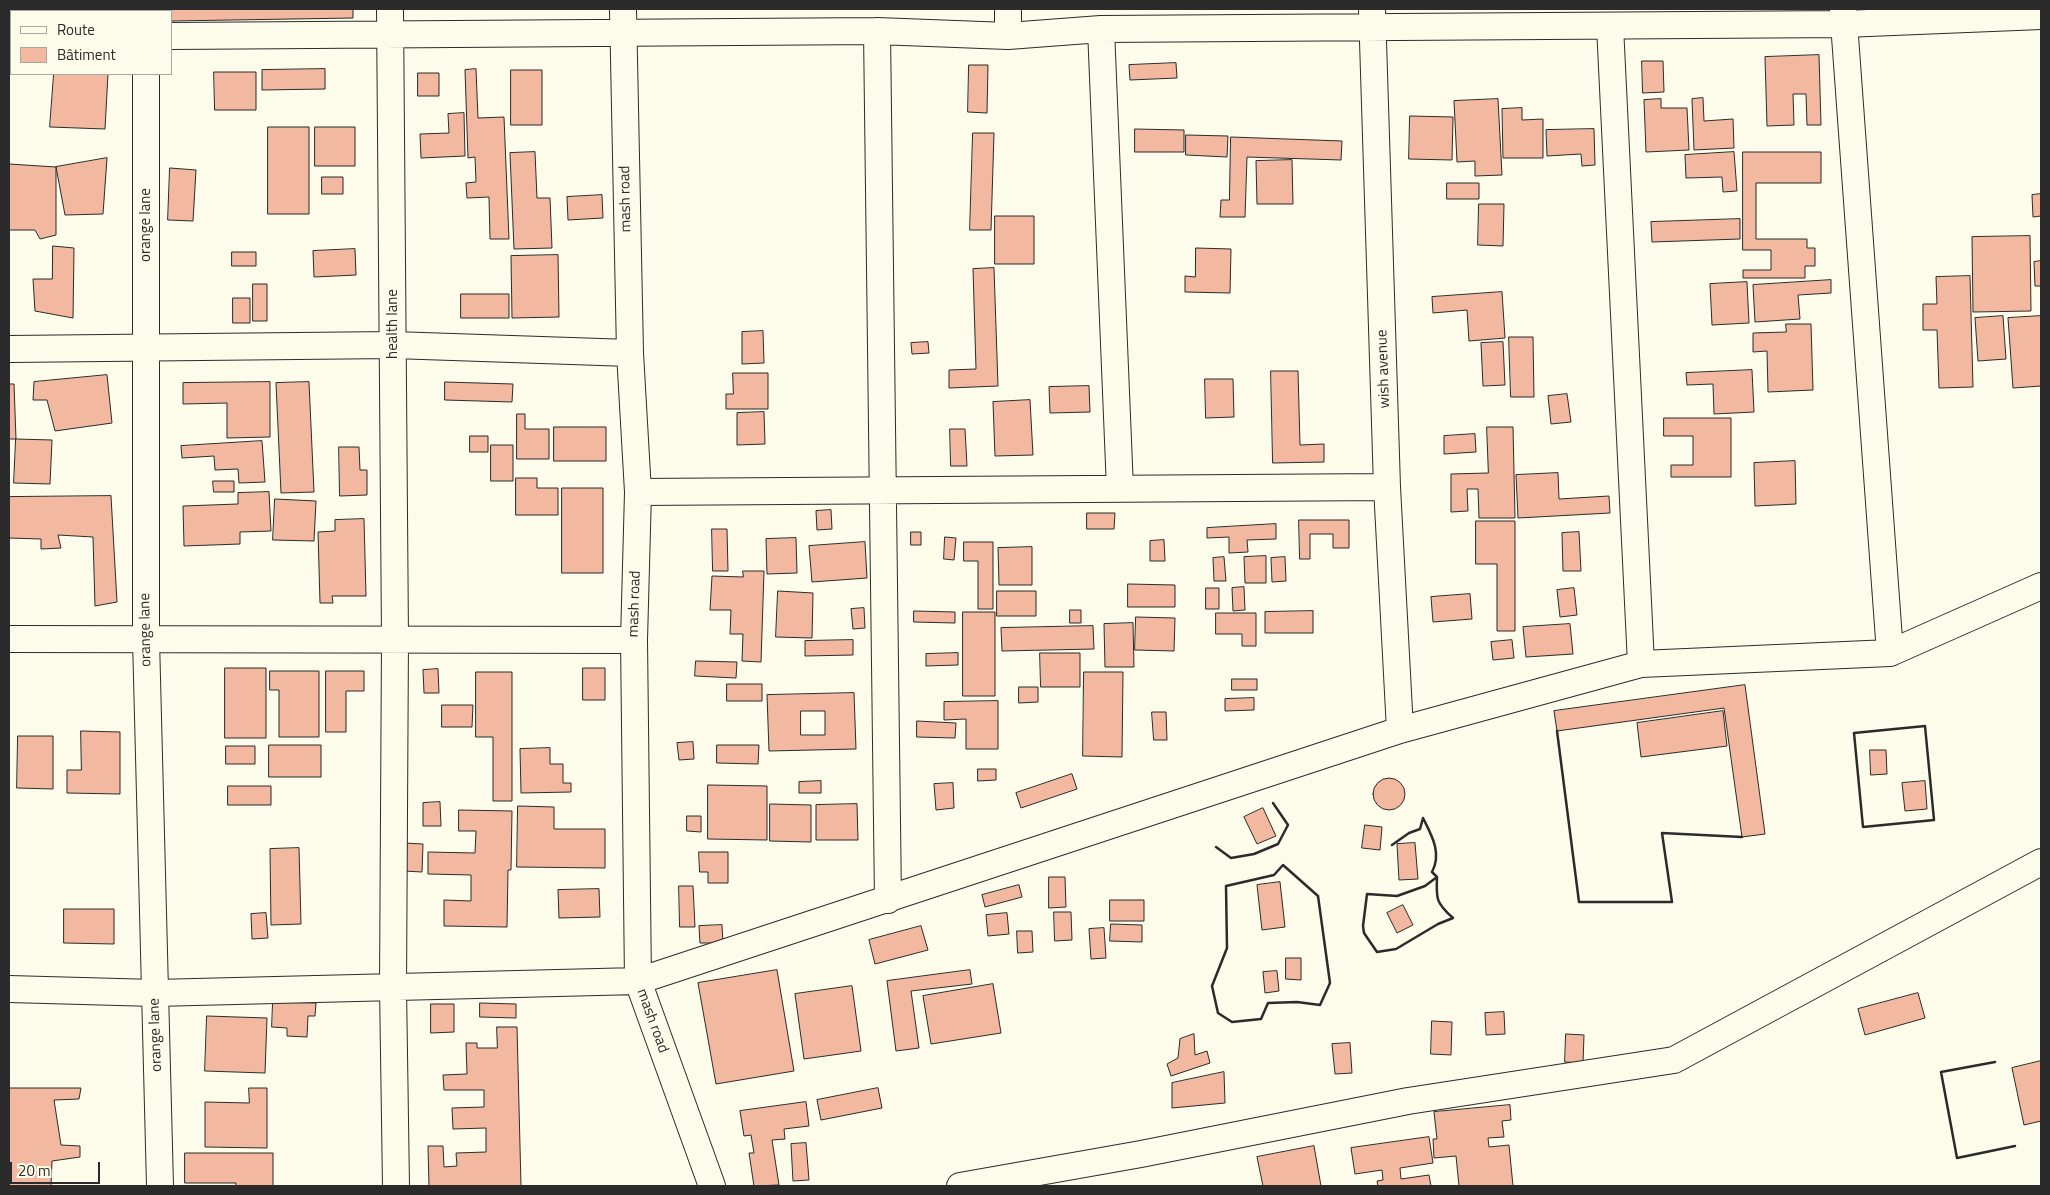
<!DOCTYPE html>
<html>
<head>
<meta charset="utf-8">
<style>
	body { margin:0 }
	#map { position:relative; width:2050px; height:1195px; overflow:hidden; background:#fdfbea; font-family:"Titillium Web",sans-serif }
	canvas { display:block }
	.frame { position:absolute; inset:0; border:10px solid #2b2b2b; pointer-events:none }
	.legend { position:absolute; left:10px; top:10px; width:162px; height:65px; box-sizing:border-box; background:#fdfbea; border:1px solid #a9a89e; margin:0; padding:6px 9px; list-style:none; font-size:15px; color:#2b2b2b }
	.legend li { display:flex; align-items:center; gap:10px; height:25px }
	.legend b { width:25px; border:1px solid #a9a89e }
	.scale { position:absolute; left:10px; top:1162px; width:90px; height:22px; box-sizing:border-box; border:2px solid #2b2b2b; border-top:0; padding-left:6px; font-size:15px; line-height:18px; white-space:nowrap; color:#2b2b2b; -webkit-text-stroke:4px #fdfbea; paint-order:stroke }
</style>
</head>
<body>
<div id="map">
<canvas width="2050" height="1195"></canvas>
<div class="frame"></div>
<ul class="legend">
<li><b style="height:6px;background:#fdfbea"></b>Route</li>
<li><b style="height:14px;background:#f2b8a0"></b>Bâtiment</li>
</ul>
<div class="scale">20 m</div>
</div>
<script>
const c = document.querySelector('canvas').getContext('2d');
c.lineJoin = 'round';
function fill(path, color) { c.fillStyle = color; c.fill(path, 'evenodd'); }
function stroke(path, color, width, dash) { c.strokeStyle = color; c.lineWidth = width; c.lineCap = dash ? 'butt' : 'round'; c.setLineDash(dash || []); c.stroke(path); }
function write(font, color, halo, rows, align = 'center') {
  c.font = font + ' "Titillium Web",sans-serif'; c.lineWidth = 4; c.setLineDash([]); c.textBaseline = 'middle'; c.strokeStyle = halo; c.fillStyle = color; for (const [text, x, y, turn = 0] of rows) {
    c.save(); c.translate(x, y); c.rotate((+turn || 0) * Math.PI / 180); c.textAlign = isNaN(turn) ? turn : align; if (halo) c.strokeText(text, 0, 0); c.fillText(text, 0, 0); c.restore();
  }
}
const building = new Path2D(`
	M9,9h85v2h-83v12h-2z
	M169,9h184v9l-182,3v-10z
	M1819,55l2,70h-14l-1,-31h-13l1,31 -27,1 -2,-69z
	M1642,61h21l1,31 -21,1z
	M1176,63l1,15 -47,2 -1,-15z
	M969,65h19l-1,48 -19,-1z
	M325,69v20l-63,1v-20z
	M476,69l2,49 26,-1 5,122h-19l-1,-42 -22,1 -1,-15 10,-1 -1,-25 -7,1 -3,-88z
	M511,70h31v55h-31z
	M214,72h42v38h-41z
	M418,73h21v23h-21z
	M54,74h54l-3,55 -55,-2z
	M1703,98l1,23 29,-2 1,29 -40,2 -2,-51z
	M1498,99l4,76 -27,1v-15l-18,1 -3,-61z
	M1661,99v9h26l2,42 -43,2 -2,-52z
	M1522,108v12l21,-1v39h-40l-1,-49z
	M464,113l1,43 -44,2 -1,-24 29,-1 -1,-19z
	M1410,116l43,1 -1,43 -43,-1z
	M268,127h41v87h-41z
	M315,127h40v39h-40z
	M1135,129l49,1v22h-49z
	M1594,129l1,36 -13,1 -1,-12 -34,2 -1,-26z
	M973,133h21l-3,97h-21z
	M1186,135l42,1 -1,21 -41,-2z
	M1231,137l111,4 -1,19 -94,-3 -2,60h-25l1,-17h8z
	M535,152l2,46h13l2,50 -38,1 -4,-96z
	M1734,152l3,39 -14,1 -1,-15 -36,1 -1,-23z
	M1743,152h78v31h-65v56h51v9h8v18h-10v12h-62v-8h28v-20h-28z
	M107,158l-4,56 -38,1 -9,-48z
	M1292,160l1,44h-36l-1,-43z
	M9,164l47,3v68l-16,4 -5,-9h-26z
	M170,168l26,2 -3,51 -25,-1z
	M322,177h21v17h-21z
	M1447,183h32v16h-32z
	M2041,194v22l-8,1 -1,-22z
	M602,195l1,23 -35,2 -1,-23z
	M1479,204h25l-1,42 -25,-1z
	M995,216h39v48h-39z
	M1740,219v20l-88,3 -1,-20z
	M2030,236l1,75 -58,1 -1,-75z
	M53,246l21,2 -1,70 -38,-7 -2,-32h19z
	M1196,248l35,1 -1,44 -45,-1v-16l10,1z
	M355,249l1,26 -42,2 -1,-26z
	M232,252h24v14h-24z
	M558,255l1,62 -47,1 -1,-62z
	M2041,261v25h-6l-1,-24z
	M994,268l4,118 -49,2v-18l27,-1 -3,-100z
	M1970,276l3,111 -34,1 -2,-58h-14v-26h14l-1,-27z
	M1831,280v13l-33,2 2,24 -45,3 -2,-37z
	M1747,282l2,41 -37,2 -2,-41z
	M253,284h14v37h-14z
	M1502,292l3,46 -36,3 -2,-31 -34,3 -1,-16z
	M461,294h48v24h-48z
	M233,298h17v25h-17z
	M2003,316l3,43 -28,2 -3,-43z
	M2041,316v70l-28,2 -5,-70z
	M1786,324h25l2,66 -45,2 -1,-41 -14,1v-19l33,-1z
	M763,331l1,32 -22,1v-32z
	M1509,337h24l1,60h-23z
	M928,342l1,11 -17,1 -1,-11z
	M1503,342l2,43 -22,1 -2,-43z
	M1752,370l2,42 -40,2 -1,-30 -26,1 -1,-12z
	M1271,371h27l2,74 24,-1v18l-51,1z
	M733,373h35v36h-42v-15h7z
	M107,375l5,48 -57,8 -8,-31h-14l1,-18z
	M1205,379h28l1,38 -28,1z
	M270,382v55l-43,1v-35l-44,1v-21z
	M309,382l5,110 -33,1 -5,-110z
	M445,382l68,2 -1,18 -67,-2z
	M9,384h5l2,55h-7z
	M1089,386l1,26 -40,1 -1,-26z
	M1567,394l4,28 -20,2 -3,-28z
	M1030,400l3,55 -38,1 -2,-54z
	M764,412l1,32 -28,1v-32z
	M517,414h8v15h24v30h-32z
	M1664,418h67v59h-60v-12h22v-29h-29z
	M554,427h52v34h-52z
	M1487,427h26l2,91h-36l-1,-29h-11l1,22 -17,1v-38l37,-1z
	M950,429h15l2,37h-16z
	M1475,434l1,18 -32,2v-18z
	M470,436h18v16h-18z
	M16,439l36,1 -2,44 -36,-1z
	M262,441l3,41 -26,1 -1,-14 -23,1 -1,-14 -32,2 -1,-12z
	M491,445h22v36h-22z
	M339,447h20l1,23h7v25l-27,1z
	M1795,461l1,43 -41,2 -1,-43z
	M1558,473l1,26 50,-3 1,17 -92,5 -2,-43z
	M516,478h21v10h21v27h-42z
	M213,481h21v11h-20z
	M562,488h41v85h-41z
	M269,492l2,39 -31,1v12l-56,2 -1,-40 55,-2v-11z
	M111,496l6,106 -22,4 -2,-69 -35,-2 3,13 -20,1v-10l-32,-1v-41z
	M275,499l41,2 -2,40 -41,-1z
	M831,510l1,19 -15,1 -1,-19z
	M1087,513h28l-1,16h-27z
	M364,519l2,77h-34l1,7h-13l-2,-71 17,-1v-11z
	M1299,520h50v28h-16v-14h-23v25h-10z
	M1476,521h39v110h-18v-67h-21z
	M1276,524v15l-29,1 1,12 -19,1v-16l-22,1v-10z
	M712,529h15l1,42h-15z
	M911,532h10v13h-10z
	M1579,532l2,39h-18l-1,-38z
	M945,537l11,1 -2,22 -10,-1z
	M796,538l1,35 -30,1 -1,-35z
	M1164,540l1,21h-15v-20z
	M865,542l2,36 -55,4 -3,-36z
	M964,542h29v67h-15v-48h-14z
	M1032,547v38h-33l-1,-37z
	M1266,556v27h-21l-1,-26z
	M1224,557l2,24h-12l-1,-23z
	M1285,557l1,24 -14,1 -1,-24z
	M743,571h21l-3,91 -19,-1 1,-27h-13l1,-24h-21l2,-34 31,1z
	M1128,584l47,1v22h-47z
	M1244,587l1,23 -12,1 -1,-23z
	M1206,588h13v21h-13z
	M1574,588l3,27 -17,2 -3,-27z
	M778,591l35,2 -1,45 -36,-1z
	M997,591h39v25h-39z
	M1470,594l2,25 -39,3 -2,-25z
	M864,608l1,20 -12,1 -2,-20z
	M1070,610h11v13h-11z
	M914,611l41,1v11l-41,-1z
	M1313,611v22h-48v-21z
	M963,612h32v84h-32z
	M1216,613h40v33h-14v-12h-26z
	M1136,617l39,1 -1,33 -39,-1z
	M1133,623l1,44h-29l-1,-43z
	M1570,624l3,30 -47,3 -3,-30z
	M1093,626l1,23 -92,2 -1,-23z
	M853,640v15l-48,1v-15z
	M1512,640l2,18 -21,2 -2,-18z
	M958,653v12l-32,1v-12z
	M1040,653h40v34h-39z
	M696,661l41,1 -1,16 -41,-2z
	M225,668h41v70h-41z
	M583,668h22v32h-22z
	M438,669l1,24h-15l-1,-23z
	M270,671h49v66h-40v-47h-9z
	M326,671h38v20h-18v41h-20z
	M476,672h36v129h-19v-64h-17z
	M1084,672h39l-1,85 -39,-1z
	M1232,679h25v11h-25z
	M727,684h35v17h-35z
	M1745,685l20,149 -23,3 -18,-129 -167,23 -3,-20z
	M1019,687h19v15l-19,1z
	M854,693l2,56 -87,2 -2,-56zM801,711h24v24h-24z
	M1254,698v12l-29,1v-12z
	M998,701v48h-32v-30l-22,1v-18z
	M442,705h31l-1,22h-30z
	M1723,711l4,35 -86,11 -4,-34z
	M1152,712h14l1,28h-13z
	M917,721l39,2 -1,15 -38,-1z
	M81,731l39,1v62l-53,-1v-23h14z
	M18,736h35v53l-36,-1z
	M693,742l1,17 -15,1 -2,-17z
	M269,745h52v32h-52z
	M717,745h42l-1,19 -41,-1z
	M226,746h29v18h-29z
	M550,748v16h13v19h8v9l-50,1 -1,-44z
	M1870,750h16l1,24 -16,1z
	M978,769h18v11l-18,1z
	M1072,774l5,15 -56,19 -5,-15z
	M1373 794a16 16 0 1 1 32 0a16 16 0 1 1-32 0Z
	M821,781v12h-22v-11z
	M1925,781l2,28 -22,2 -3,-28z
	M953,783l1,25 -18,2 -2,-26z
	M708,785l59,1v54l-59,-1z
	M228,786h43v19h-43z
	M440,802l1,24h-18v-23z
	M770,804l41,1v37l-41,-1z
	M857,804l1,36h-42v-35z
	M518,806l36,1v22h51v39l-88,-1z
	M1263,808l13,28 -19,8 -13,-27z
	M459,810l53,1 -1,59h-3l-1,57 -63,-1v-26l27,1v-26l-43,-1v-22l47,1 1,-22h-17z
	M687,816h14v16l-14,-1z
	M1365,825l17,2 -2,23 -18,-2z
	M404,843l19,1 -1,28 -19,-1z
	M1415,843l3,36 -19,1 -2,-36z
	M299,848l2,76 -30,1 -1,-76z
	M699,852h29v31h-20v-11h-8z
	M1049,877h16l1,30 -17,1z
	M1280,882l5,45 -23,3 -5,-45z
	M1019,885l3,12 -37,10 -3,-12z
	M679,886h14l2,41h-15z
	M599,889l1,28 -41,1 -1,-28z
	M1110,900h34v21h-34z
	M1403,905l10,20 -16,8 -10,-20z
	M64,909h50v35l-50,-1z
	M1054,912h17l1,28 -17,1z
	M266,913l2,25 -16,1 -1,-25z
	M1007,913l2,21 -21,2 -2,-21z
	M1111,924l31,1v17l-32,-1z
	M722,925l1,18h-23l-1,-17z
	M921,926l7,24 -53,14 -6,-24z
	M1104,928l2,30 -15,1 -2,-30z
	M1017,931h15l1,21 -15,1z
	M1286,958h15v22l-15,-1z
	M777,970l17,101 -78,13 -18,-101z
	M970,970l2,14 -61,7 8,57 -23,3 -9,-70z
	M1277,971l2,20 -14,2 -2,-21z
	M993,984l8,49 -70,11 -8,-48z
	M852,986l9,65 -57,8 -9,-65z
	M1918,993l7,25 -60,17 -7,-26z
	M273,1002l43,1 -1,13h-7l-1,21 -20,-1v-8l-15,-1z
	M480,1003l36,1v14l-36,-1z
	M431,1004h23v28l-23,1z
	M1504,1012l1,22 -19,1 -1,-22z
	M207,1016l60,2 -2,55 -60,-2z
	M1432,1021l20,1 -1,33 -20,-1z
	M497,1027h20l4,159h-92l-1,-40h15l1,21 13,-1 -1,-13 30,-1v-24l-33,1 -1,-21 32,-1v-17h-40l-1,-15 24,-1 -1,-31h11v5h20z
	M1194,1034l1,21 12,-4 3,12 -39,13 -4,-12 11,-6 2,-19z
	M1566,1034l18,1 -1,28 -18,-1z
	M1350,1043l2,30 -17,1 -3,-30z
	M2041,1061v60l-17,4 -12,-57z
	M1224,1072l1,31 -53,5v-25z
	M9,1088h72l-2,11 -25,1 7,45 19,1v11l-28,4 -1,25h21h-63z
	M249,1088h18v60l-62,-1v-45l44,1z
	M878,1088l4,20 -61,12 -4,-20z
	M806,1102l3,24 -25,3 1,10 -13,1 7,45 -25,1 -5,-33h5l-3,-18 -7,1 -4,-25z
	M1510,1105l1,15 -9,1 2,16 -16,1 1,9 20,-2 4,41h-54l-3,-30 -22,2 -1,-19h4l-3,-27z
	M1429,1137l4,26 -33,5 1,11 28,-4 2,11h-53l-1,-5 6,-1 -1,-10 -27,4 -4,-26z
	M806,1143l3,37 -16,1 -2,-37z
	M1314,1146l7,40h-58l-6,-29z
	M185,1153h88v33h-37v-3h-51z`);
fill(building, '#f2b8a0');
stroke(building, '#2b2b2b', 1);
const minor = new Path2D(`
	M145,9v2
	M390,9l5,630 -2,348 3,199
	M623,9l7,344 8,139 -4,148 4,341 74,205
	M1008,9v27
	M1372,9l15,478 13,243
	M1843,9l47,644
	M1610,26l31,638
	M1101,29l19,460
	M877,31l11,869
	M171,36l706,-5 131,5 93,-7 743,-5 197,-8
	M9,37h2
	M146,74v565l14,547
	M9,349l384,-4 237,8
	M638,492l749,-5
	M9,639l625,1
	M9,989l146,4 483,-12 762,-251 241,-66 249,-11 151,-67
	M960,1186l181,-32 267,-53 266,-41 367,-198`);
stroke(minor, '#2b2b2b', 28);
stroke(minor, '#fdfbea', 26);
stroke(new Path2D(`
	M1925,726l9,94 -71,7 -9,-94z
	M1557,731l22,171h93l-10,-69 80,4
	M1392,845l17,-12 11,-4 3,-11c9,18 19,35 9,54l5,5
	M1216,847l15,11 23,-4 24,-10 10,-19 -15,-22
	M1283,865l35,31 12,87 -10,22 -23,-3 -29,1 -7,16 -29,3 -14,-9 -6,-27 15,-38 -1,-62 48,-11z
	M1437,877c-1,22 -1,26 16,41l-15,6 -42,25 -19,3 -13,-19 -1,-7 4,-32 30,2 28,-10z
	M1995,1062l-54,10 16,86 58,-12`), '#2b2b2b', 2.5);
write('15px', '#2b2b2b', '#fdfbea', [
	["mash road",626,199,-91],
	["orange lane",146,225,-90],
	["health lane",393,324,-90],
	["wish avenue",1384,369,-92],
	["mash road",635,604,-88],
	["orange lane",146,630,-91],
	["mash road",652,1021,70],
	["orange lane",156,1035,-92]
]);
</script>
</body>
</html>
